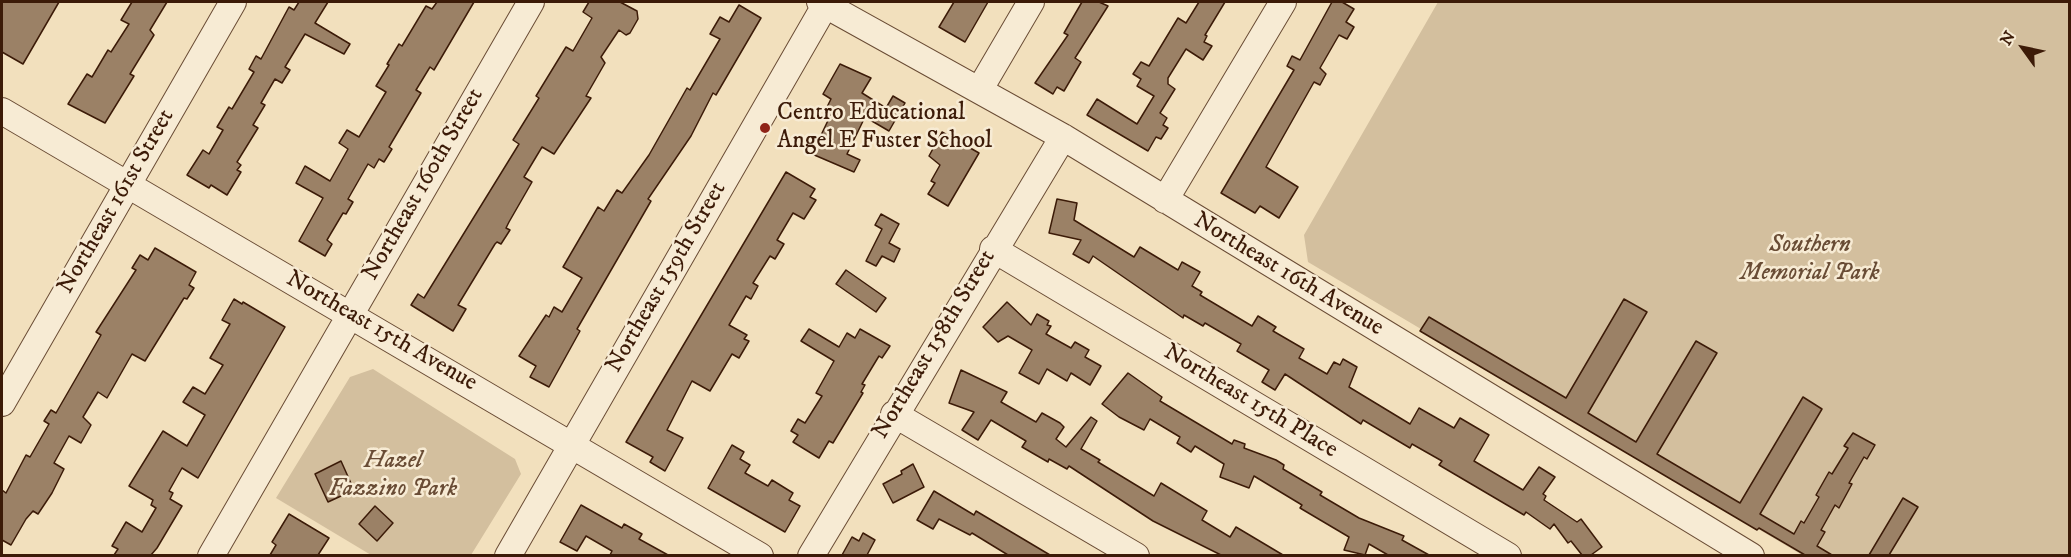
<!DOCTYPE html>
<html>
<head>
<meta charset="utf-8">
<style>
	body { margin:0 }
	#map { position:relative; width:2071px; height:557px; overflow:hidden; background:#f2e0bd; font-family:"IM FELL DW Pica",serif }
	canvas { display:block }
	.frame { position:absolute; inset:0; border:3px solid #3c1b08; pointer-events:none }
	.north { position:absolute; left:1993px; top:18px; width:60px; height:60px; -webkit-text-stroke:4px #f7ebd4; paint-order:stroke; rotate:303deg; font-size:16px; font-weight:700; line-height:24px; text-align:center; color:#3c1b08 }
	.north::after { content:''; display:block; margin:auto; width:21px; height:27px; background:#3c1b08; clip-path:polygon(50% 0,100% 100%,50% 72%,0 100%) }
</style>
</head>
<body>
<div id="map">
<canvas width="2071" height="557"></canvas>
<div class="frame"></div>
<div class="north">N</div>
</div>
<script>
const c = document.querySelector('canvas').getContext('2d');
c.lineJoin = 'round';
function fill(path, color) { c.fillStyle = color; c.fill(path, 'evenodd'); }
function stroke(path, color, width, dash) { c.strokeStyle = color; c.lineWidth = width; c.lineCap = dash ? 'butt' : 'round'; c.setLineDash(dash || []); c.stroke(path); }
function write(font, color, halo, rows, align = 'center') {
  c.font = font + ' "IM FELL DW Pica",serif'; c.lineWidth = 5; c.setLineDash([]); c.textBaseline = 'middle'; c.strokeStyle = halo; c.fillStyle = color; for (const [text, x, y, turn = 0] of rows) {
    c.save(); c.translate(x, y); c.rotate((+turn || 0) * Math.PI / 180); c.textAlign = isNaN(turn) ? turn : align; if (halo) c.strokeText(text, 0, 0); c.fillText(text, 0, 0); c.restore();
  }
}
fill(new Path2D(`
	M1438,2h631v553h-267l-494,-293 -4,-27z
	M373,369l142,90 6,15 -50,81h-100l-95,-57 74,-121z`), '#d3bf9e');
const building = new Path2D(`
	M2,2h57l-36,62 -21,-12z
	M132,2h35l-17,28 4,5 -24,39 4,2 -29,47 -37,-19 19,-30 5,3 16,-27 3,2 18,-28 -8,-4z
	M299,2h29l-13,21 35,21 -6,10 -39,-20 -20,33 5,3 -8,13 -7,-4 -14,24 4,2 -12,20 5,3 -21,34 4,3 -4,5 4,2 -14,23 -16,-10 -2,3 -22,-13 16,-25 6,4 14,-24 -6,-3 12,-20 3,2 22,-37 -5,-3 7,-13 5,3 28,-52 5,3z
	M437,2h37l-40,68 -4,-3 -14,23 5,3 -32,54 3,2 -8,13 -5,-3 -5,9 -6,-4 -20,35 5,3 -7,12 -3,-1 -16,27 5,4 -7,12 -26,-15 24,-43 -27,-15 9,-17 25,15 18,-32 -9,-6 8,-13 12,7 27,-45 -10,-6 13,-21 -2,-1 12,-20 3,2 24,-40 6,3z
	M589,2h31l17,9 1,8 -8,14 -4,2 -7,-5 -18,27 4,6 -19,33 5,2 -37,56 -12,-7 -18,30 8,5 -23,40 -3,6 4,2 -9,14 -4,-2 -2,2 -37,61 8,4 -13,22 -42,-26 7,-11 6,4 95,-154 -6,-4 26,-42 -3,-2 30,-49 7,4 19,-33 -9,-6z
	M954,2h34l-23,40 -26,-15z
	M1082,2h17l9,4 -33,52 6,4 -17,29 -7,-4 -4,7 -18,-11 33,-48 -4,-2z
	M1199,2h26l-20,33 2,1 -3,6 8,4 -9,14 -17,-11 -18,29v6l7,5 -15,24 7,5 -4,7 5,3 -7,11 -5,-2 -8,14 -61,-36 10,-16 40,25 17,-28 -17,-10 4,-7 -8,-5 8,-12 8,4 29,-48 8,5z
	M1332,2h10l12,7 -8,13 8,5 -7,12 -8,-4 -19,33 6,6 -6,11 -6,-3 -48,85 32,20 -19,31 -19,-12 -5,7 -34,-20 73,-123 -7,-4 5,-10 8,4z
	M739,5l22,13 -45,77 -3,-2 -22,43 -43,63 3,2 -74,128 3,2 -31,56 -19,-10 6,-11 -17,-10 27,-41 3,2 5,-10 8,5 20,-34 -19,-11 35,-60 6,4 13,-21 5,3 27,-38 38,-67 3,2 30,-51 -10,-5 10,-17 9,5z
	M840,64l31,14 -9,15 24,15 7,-12 12,7 -16,28 -24,-14 -18,37 13,6 -6,12 -42,-18 21,-44 -6,-3 4,-8 -8,-5z
	M942,132l37,21 -31,53 -20,-12 7,-11 -4,-2 9,-16 -11,-9z
	M786,172l29,17 -5,8 6,3 -12,19 -11,-6 -16,27 7,4 -9,15 -5,-3 -17,27 5,3 -7,13 -5,-3 -17,29 18,10 -3,4 5,2 -10,17 -7,-4 -22,37 -18,-10 -25,49 16,8 -18,33 -15,-9 3,-5 -27,-15z
	M1057,199l20,4 -3,17 60,37 6,-10 38,23 4,-8 18,10 -8,14 10,6 -2,3 52,31 6,-10 18,11 -3,4 31,18 -5,9 28,16 7,-12 6,3 3,-6 14,8 -8,20 61,37 9,-16 35,20 6,-10 29,17 -15,26 49,29 16,-23 16,10 -12,17 3,2 -2,4 33,22 4,-3 21,28 -11,8h-9l-11,-14 -3,2 -14,-19 -4,5 -24,-17 -2,3 -85,-50 3,-4 -30,-17 -2,4 -47,-28 -2,4 -76,-50 -10,16 -13,-8 7,-12 -32,-19 4,-7 -36,-21 -2,3 -19,-11 -1,3 -90,-62 -4,7 -16,-9 8,-14 -32,-7z
	M881,214l18,10 -10,19 11,6 -6,13 -12,-6 -6,10 -10,-5 16,-32 -7,-4z
	M155,248l41,24 -7,13 5,3 -7,11 -3,-1 -39,63 -13,-7 -25,44 -9,-6 -15,25 8,8 -10,18 -12,-7 -15,27 10,6 -12,24 -14,21 -5,-3 -7,8 -15,26 -9,-5v-50l4,3 20,-38 4,2 19,-33 -5,-3 7,-11 5,3 45,-78 -5,-3 40,-62 -4,-2 8,-13 8,5z
	M846,270l40,28 -10,14 -40,-28z
	M234,299l8,5 1,-2 42,25 -87,151 -16,-10 -13,23 4,2 -3,6 12,7 -25,42 -6,7h-37l4,-6 -6,-3 14,-24 16,10 14,-24 -5,-3 2,-5 -24,-14 34,-55 24,15 18,-31 -22,-13 10,-15 12,7 18,-29 -13,-7 20,-34 -8,-4z
	M1624,299l23,13 -59,101 48,29 60,-101 21,12 -60,101 83,49 63,-106 19,12 -62,105 34,20 7,-13 3,2 15,-26 -3,-2 13,-23 3,2 16,-26 -4,-2 9,-13 22,12 -8,14 -3,-2 -15,26 3,1 -13,24 -4,-3 -14,25 4,2 -8,14 15,9h-27l-46,-27 -2,2 -337,-199 9,-14 137,81z
	M1007,302l24,23 6,-11 12,7 -2,4 4,1 -5,8 25,14 4,-6 14,8 -4,7 16,9 -11,19 -19,-12 -4,8 -20,-12 -8,15 -20,-11 13,-23 -24,-14 -10,6 -15,-15z
	M809,329l30,18 8,-14 8,5 5,-9 30,17 -8,12 -3,-2 -17,28 3,1 -4,7 2,1 -30,50 -4,-2 -10,17 -26,-16 5,-7 -7,-4 7,-12 7,4 17,-27 -6,-3 18,-32 -33,-20z
	M961,370l46,22 -6,10 35,20 6,-9 18,10 4,4 -8,12 10,8 25,-30 6,4 -16,28 19,11 -2,2 56,34 7,-13 46,28 -5,9 28,17 6,-10 47,28h-62l-68,-34 -84,-55 -2,3 -18,-10 -1,3 -26,-15 4,-6 -35,-21 -13,20 -16,-10 12,-18 -25,-9z
	M1128,373l34,24 -2,4 72,43 2,-4 11,4 -1,4 32,12 8,5 -1,4 39,23 -2,3 39,23 45,18 -2,4 27,15h-41l-19,-11 -4,11 -21,-5 5,-13 -49,-29 2,-3 -48,-29 -5,12 -29,-11 4,-13 -29,-18 -4,6 -14,-9 3,-6 -30,-18 -6,11 -25,-13 -17,-13z
	M732,445l12,7 -4,7 10,6 -5,8 23,13 4,-6 21,13 -4,7 11,6 -15,26 -77,-44z
	M341,461l13,29 -26,12 -13,-28z
	M913,464l11,23 -31,16 -10,-19 19,-10 -1,-3z
	M934,491l40,24 2,-4 74,44h-42l-36,-22 -2,2 -31,-16 -6,10 -16,-9z
	M1903,498l15,9 -29,48h-20z
	M581,505l41,23 2,-4 18,10 -3,5 29,16h-58l2,-4 -26,-15 -9,15 -17,-9z
	M375,506l18,17 -16,18 -18,-17z
	M289,514l40,24 -11,17h-48l6,-10 -4,-3z
	M863,533l12,7 -8,15h-25l10,-18 7,4z`);
fill(building, '#9b8166');
stroke(building, '#3c1b08', 1.5);
const minor = new Path2D(`
	M820,2l243,135 688,419
	M980,89l51,-87
	M2,111l758,445
	M1165,200l118,-198
	M993,249l515,307
	M2,403l231,-401
	M894,414l242,142
	M211,556l320,-554
	M508,556l319,-554
	M811,556l252,-419`);
stroke(minor, '#6a4c35', 28);
stroke(minor, '#f7ebd4', 26);
for (const [x, y, r, color] of [
	[765,128,6,"#8f2418"]
]) { const dot = new Path2D(); dot.arc(x, y, r, 0, 2 * Math.PI); c.fillStyle = color; c.fill(dot); stroke(dot, '#f7ebd4', 2); }
write('24px', '#3c1b08', '#f7ebd4', [
	["Centro Educational",777,114],
	["Angel E Fuster School",777,142]
], 'left');
write('24px', '#3c1b08', '#f7ebd4', [
	["Northeast 160th Street",424,185,-60],
	["Northeast 161st Street",117,202,-60],
	["Northeast 16th Avenue",1288,275,31],
	["Northeast 159th Street",667,278,-60],
	["Northeast 15th Avenue",381,332,30],
	["Northeast 158th Street",935,345,-59],
	["Northeast 15th Place",1250,402,31]
]);
write('italic 24px', '#694c35', '#f7ebd4', [
	["Southern",1810,246],
	["Memorial Park",1810,274],
	["Hazel",393,462],
	["Fazzino Park",393,490]
]);
</script>
</body>
</html>
